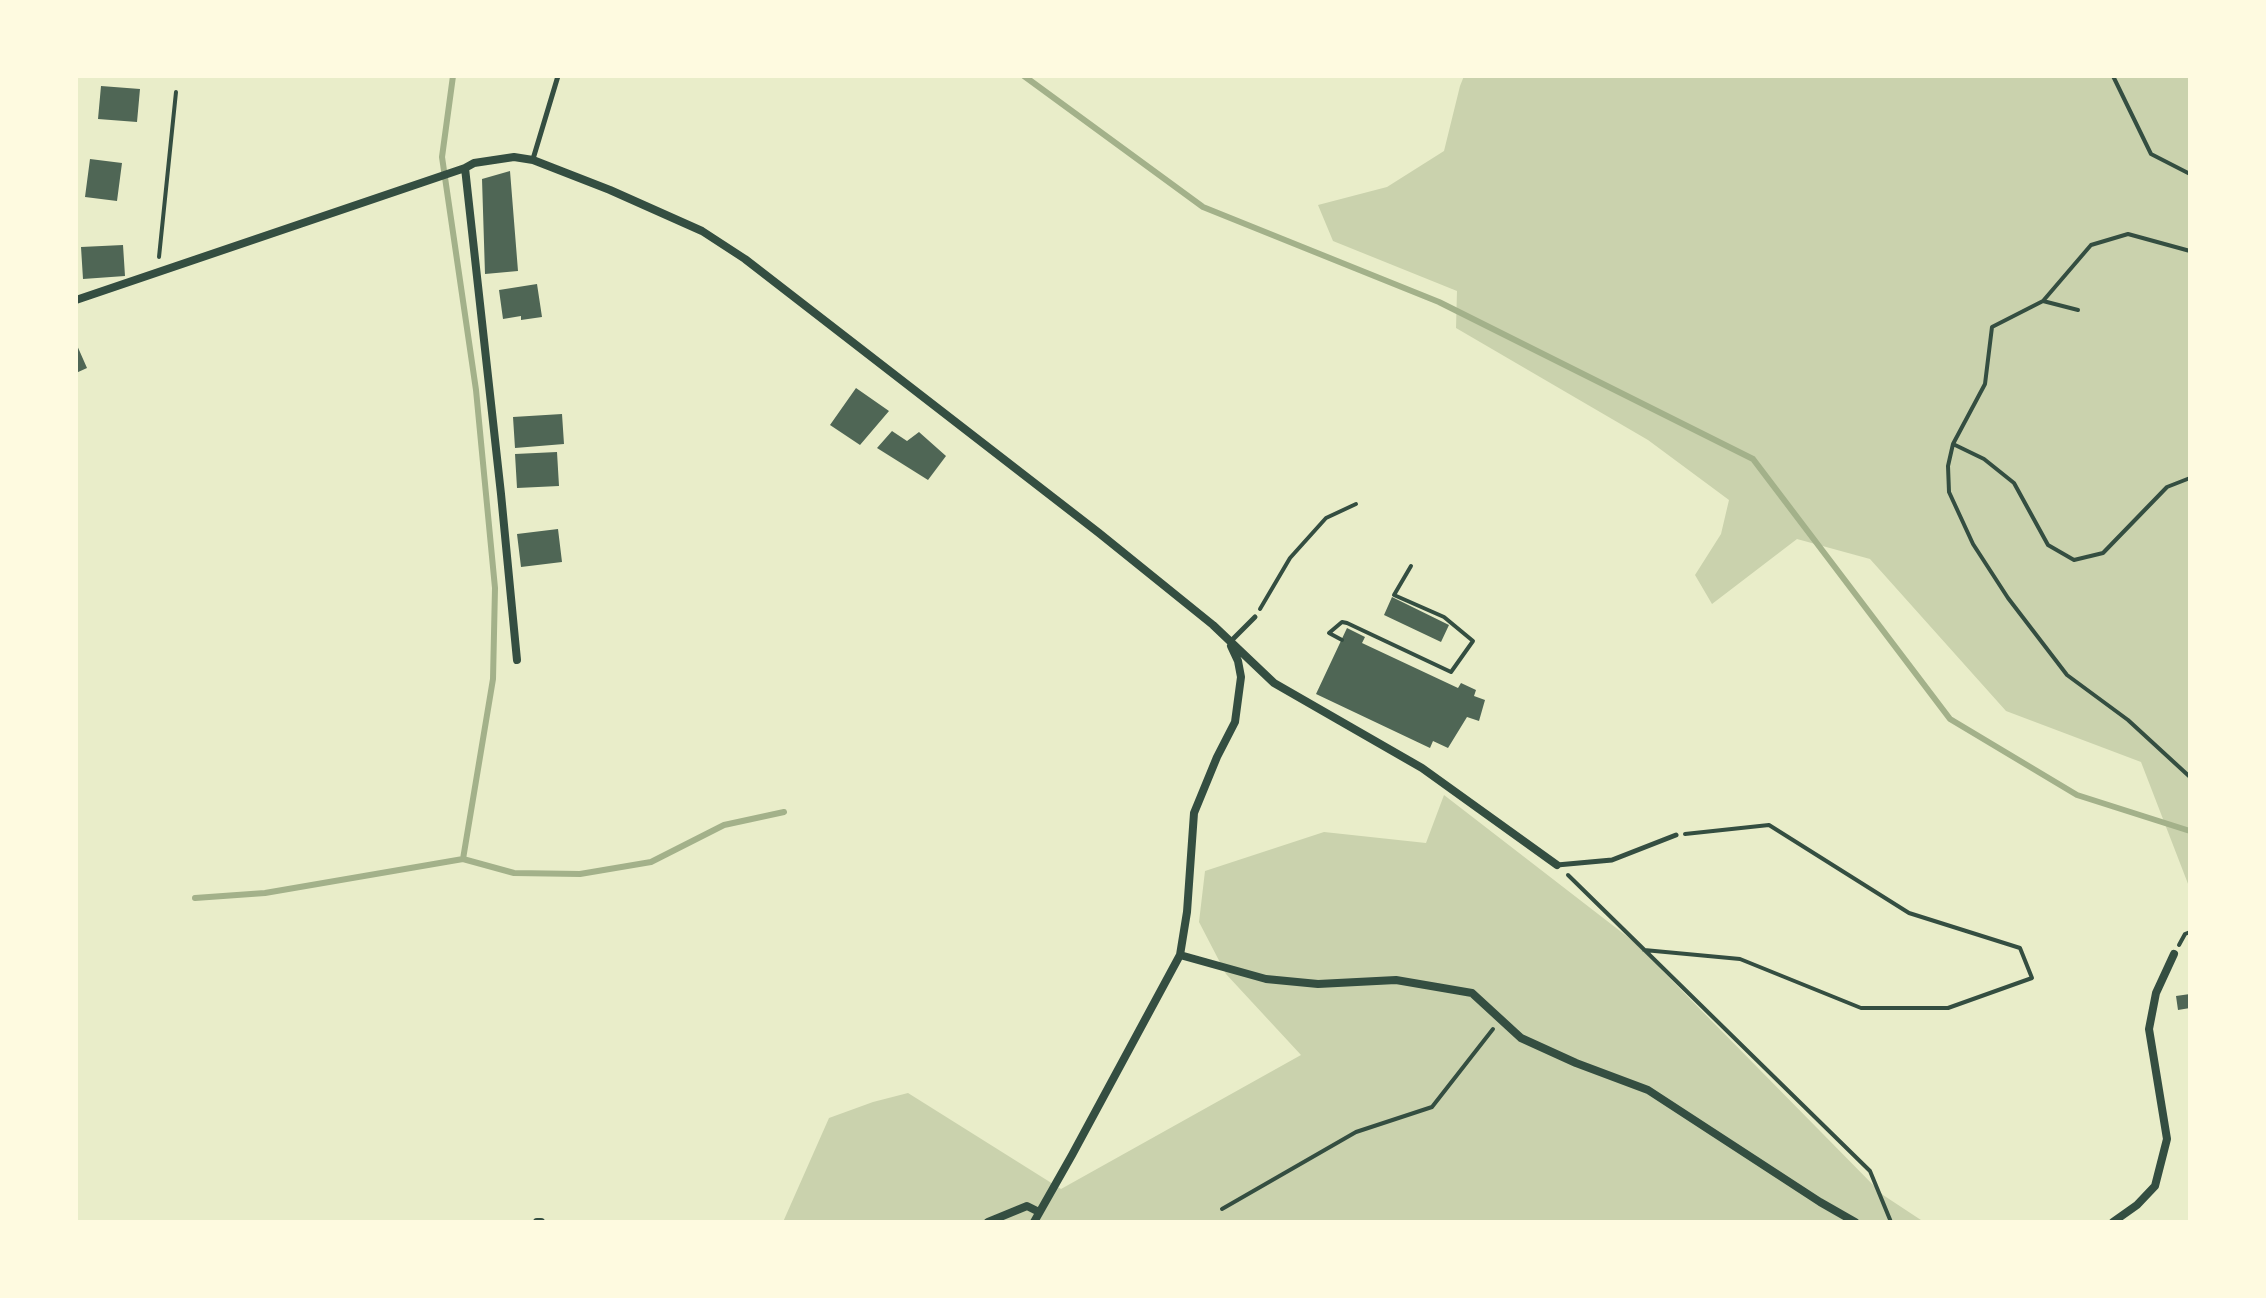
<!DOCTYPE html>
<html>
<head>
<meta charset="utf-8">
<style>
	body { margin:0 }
	#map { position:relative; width:2266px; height:1298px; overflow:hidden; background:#e9edc9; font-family:"Noto Sans",sans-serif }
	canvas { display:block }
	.frame { position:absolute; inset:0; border:78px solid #fefae0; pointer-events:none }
</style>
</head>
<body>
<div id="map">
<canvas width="2266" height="1298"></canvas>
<div class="frame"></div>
</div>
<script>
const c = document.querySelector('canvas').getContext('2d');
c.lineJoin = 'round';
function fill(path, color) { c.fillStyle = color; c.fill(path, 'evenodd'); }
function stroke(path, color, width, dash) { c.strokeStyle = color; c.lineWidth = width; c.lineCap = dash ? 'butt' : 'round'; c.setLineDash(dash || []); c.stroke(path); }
fill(new Path2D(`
	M1464,76h726v813l-49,-127 -135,-51 -136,-152 -73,-20 -85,65 -17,-29 26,-41 8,-34 -81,-60 -192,-112 1,-37 -124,-50 -15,-36 69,-18 57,-36 16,-65z
	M1444,795l189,146 250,254 41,27h-1141l46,-104 44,-16 35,-9 153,96 240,-134 -75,-81 -27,-52 6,-51 119,-39 102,11z`), '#cad2ad');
stroke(new Path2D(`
	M453,76l-11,81 34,233 19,198 -2,91 -30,180
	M1024,76l179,131 236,95 314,157 197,260 127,76 113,36
	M195,898l70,-5 198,-34 51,14 66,1 71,-12 73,-37 60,-13`), '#a3b18a', 6);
fill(new Path2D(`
	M101,86l39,3 -3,33 -39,-3z
	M90,159l32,4 -5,38 -32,-4z
	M510,171l8,100 -33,3 -3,-95z
	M123,245l2,31 -42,3 -2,-32z
	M537,284l5,33 -21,3v-4l-18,3 -4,-29z
	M76,343l11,25 -11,5z
	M856,388l33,23 -29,34 -30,-20z
	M562,414l2,30 -49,4 -2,-31z
	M892,431l15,10 12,-9 27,24 -18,24 -51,-32z
	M557,452l2,34 -42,2 -2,-34z
	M558,529l4,33 -41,5 -4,-33z
	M1392,597l57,28 -8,17 -57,-27z
	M1347,628l18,9 -3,6 96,45 3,-5 15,7 -2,6 11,4 -6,21 -12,-4 -19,31 -15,-7 -3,7 -114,-54z
	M2190,994v14l-12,2 -2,-14z`), '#4f6655');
stroke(new Path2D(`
	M2113,76l38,78 39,20
	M159,257l17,-165
	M2043,301l48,-56 37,-11 62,17
	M1953,444l32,-60 7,-57 51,-26 35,9
	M2190,478l-23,9 -64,66 -29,7 -26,-15 -34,-62 -30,-24 -31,-15 -5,22 1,26 24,52 35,54 59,77 61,45 62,57
	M1260,609l30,-51 36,-40 30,-14
	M1342,640l-13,-7 13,-11 5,1 104,49 22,-31 -29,-24 -50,-22 17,-29
	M1568,875l302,296 21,51
	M2179,945l6,-11 5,-2
	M1644,950l96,9 121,49h87l84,-30 -12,-30 -111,-35 -140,-88 -84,9
	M1222,1209l134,-77 76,-25 61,-78`), '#344e41', 4);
stroke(new Path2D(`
	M533,159l25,-83
	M1230,642l25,-25
	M1557,865l55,-5 64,-25`), '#344e41', 5);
stroke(new Path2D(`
	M465,168l36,326 16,166
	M76,300l389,-132 9,-5 40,-6 19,3 77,30 92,41 43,28 354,274 114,92 61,58 148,85 135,97
	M1180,955l86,24 52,5 78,-4 76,13 49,45 55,25 72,27 172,112 35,20
	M537,1222h4
	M988,1222l39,-16 12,6
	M1034,1222l38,-67 108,-200 7,-43 7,-99 23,-56 18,-35 6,-45 -3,-16 -7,-15
	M2113,1222l24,-17 18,-19 12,-47 -18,-110 7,-36 18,-39`), '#344e41', 8);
</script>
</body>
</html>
